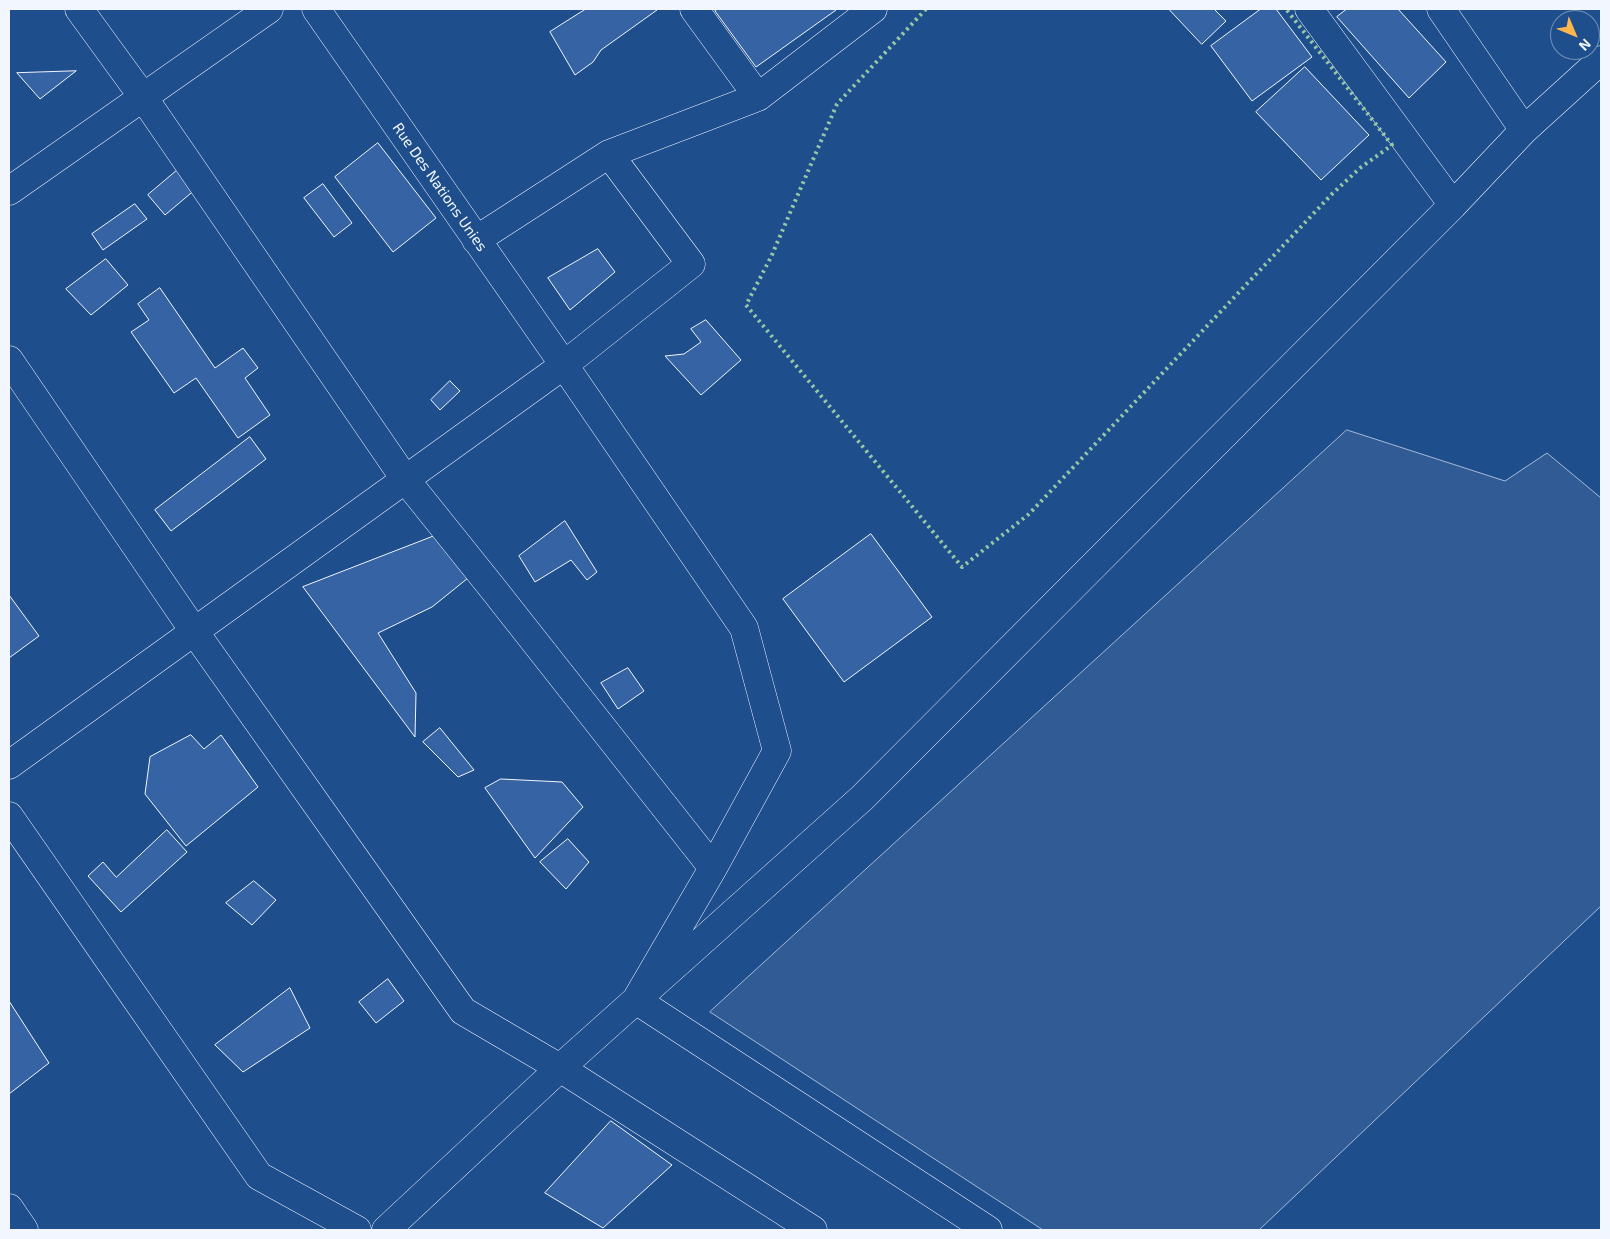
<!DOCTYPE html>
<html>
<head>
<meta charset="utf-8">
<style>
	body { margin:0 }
	#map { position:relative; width:1610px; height:1239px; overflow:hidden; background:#1f4e8c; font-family:"Exo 2",sans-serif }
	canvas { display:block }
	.frame { position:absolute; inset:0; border:10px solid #f2f6ff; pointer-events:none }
	.north { position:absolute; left:1550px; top:10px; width:50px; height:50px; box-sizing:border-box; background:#1f4e8c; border:1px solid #7391ba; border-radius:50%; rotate:135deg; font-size:14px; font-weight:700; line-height:20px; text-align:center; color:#f2f6ff }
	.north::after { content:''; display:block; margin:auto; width:18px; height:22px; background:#ffb74d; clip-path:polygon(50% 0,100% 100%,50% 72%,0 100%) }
</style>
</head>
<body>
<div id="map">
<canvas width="1610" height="1239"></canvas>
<div class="frame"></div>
<div class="north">N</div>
</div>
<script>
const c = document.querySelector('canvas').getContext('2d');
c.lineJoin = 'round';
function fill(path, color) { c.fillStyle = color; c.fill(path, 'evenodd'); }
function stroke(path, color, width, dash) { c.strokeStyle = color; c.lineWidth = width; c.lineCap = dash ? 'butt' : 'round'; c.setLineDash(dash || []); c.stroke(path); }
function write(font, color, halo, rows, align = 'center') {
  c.font = font + ' "Exo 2",sans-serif'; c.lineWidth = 4; c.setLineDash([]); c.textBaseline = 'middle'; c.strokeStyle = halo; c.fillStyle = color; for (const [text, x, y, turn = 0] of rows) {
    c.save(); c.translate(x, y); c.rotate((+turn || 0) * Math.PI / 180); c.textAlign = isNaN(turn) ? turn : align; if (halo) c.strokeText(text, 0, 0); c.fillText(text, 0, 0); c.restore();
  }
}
const built = new Path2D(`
	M1347,430l158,51 42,-28 54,45v408l-342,324h-216l-333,-218z`);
fill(built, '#305b95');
stroke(built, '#a8bbd7', 1);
const building = new Path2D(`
	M586,9h70l1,1 -56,40 -8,12 -18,13 -25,-43z
	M718,9h117l1,1 -80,57 -41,-56z
	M1169,9h45l12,12 -24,23z
	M1261,9h15l36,48 -60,44 -41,-55z
	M1347,9h51l48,53 -37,36 -72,-81z
	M1305,67l64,68 -48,45 -65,-68z
	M76,71l-36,28 -23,-26z
	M378,143l58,75 -43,34 -58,-75z
	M180,168l17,20 -32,27 -17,-20z
	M323,184l29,39 -18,14 -30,-39z
	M135,204l12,15 -44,31 -11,-16z
	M598,249l17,23 -45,38 -22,-32z
	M106,259l22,26 -37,30 -25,-26z
	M160,288l55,80 28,-20 15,20 -13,10 25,37 -32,23 -42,-60 -22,15 -43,-61 18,-12 -11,-16z
	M706,320l35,40 -40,35 -36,-39 19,-2 17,-12 -10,-13z
	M450,381l10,10 -20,19 -9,-10z
	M250,437l16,22 -95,72 -16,-21z
	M565,521l32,51 -10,8 -16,-20 -36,22 -16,-26z
	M871,534l61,83 -88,65 -61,-83z
	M437,535l36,39 -41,33 -54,26 38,60 -1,44 -112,-150z
	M9,595l30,41 -30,22z
	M628,668l16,23 -26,18 -17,-26z
	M440,728l34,42 -16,7 -35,-35z
	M191,735l13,14 17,-14 37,52 -72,59 -41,-52 5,-37z
	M501,779l61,3 21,25 -48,51 -50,-70z
	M167,830l20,22 -66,60 -33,-36 15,-14 13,15z
	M568,839l21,23 -23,27 -26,-27z
	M254,881l22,19 -24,25 -26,-22z
	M388,979l16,22 -28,22 -17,-21z
	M290,988l20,40 -67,44 -28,-27z
	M9,1001l40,62 -40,31z
	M611,1121l61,44 -69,63 -58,-35z`);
fill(building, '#3563a3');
stroke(building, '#f2f6ff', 1);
const minor = new Path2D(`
	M79,9l64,88 262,382 89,111 219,278
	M316,9l248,356 180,263 33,123 -64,117 -77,132 352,230
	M694,9l64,88
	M1309,9l144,196
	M1441,9l83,121
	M9,191l260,-182
	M476,240l133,-86 149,-57 115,-88
	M9,360l185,271 269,380 97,57 253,162
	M9,765l555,-400 127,-101 -82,-110
	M9,816l250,360 98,54
	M9,1208l15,22
	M386,1230l174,-162 302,-270 591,-593 71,-75 77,-70`);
stroke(minor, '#f2f6ff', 29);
stroke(minor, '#1f4e8c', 28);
stroke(new Path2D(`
	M926,9l-89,95 -66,153 -25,48 216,262 67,-53 303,-320 28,-26 32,-23 -106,-136`), '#97c8a6', 4, [2.5, 4]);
write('15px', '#f2f6ff', '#1f4e8c', [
	["Rue Des Nations Unies",440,187,55]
]);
</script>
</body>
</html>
